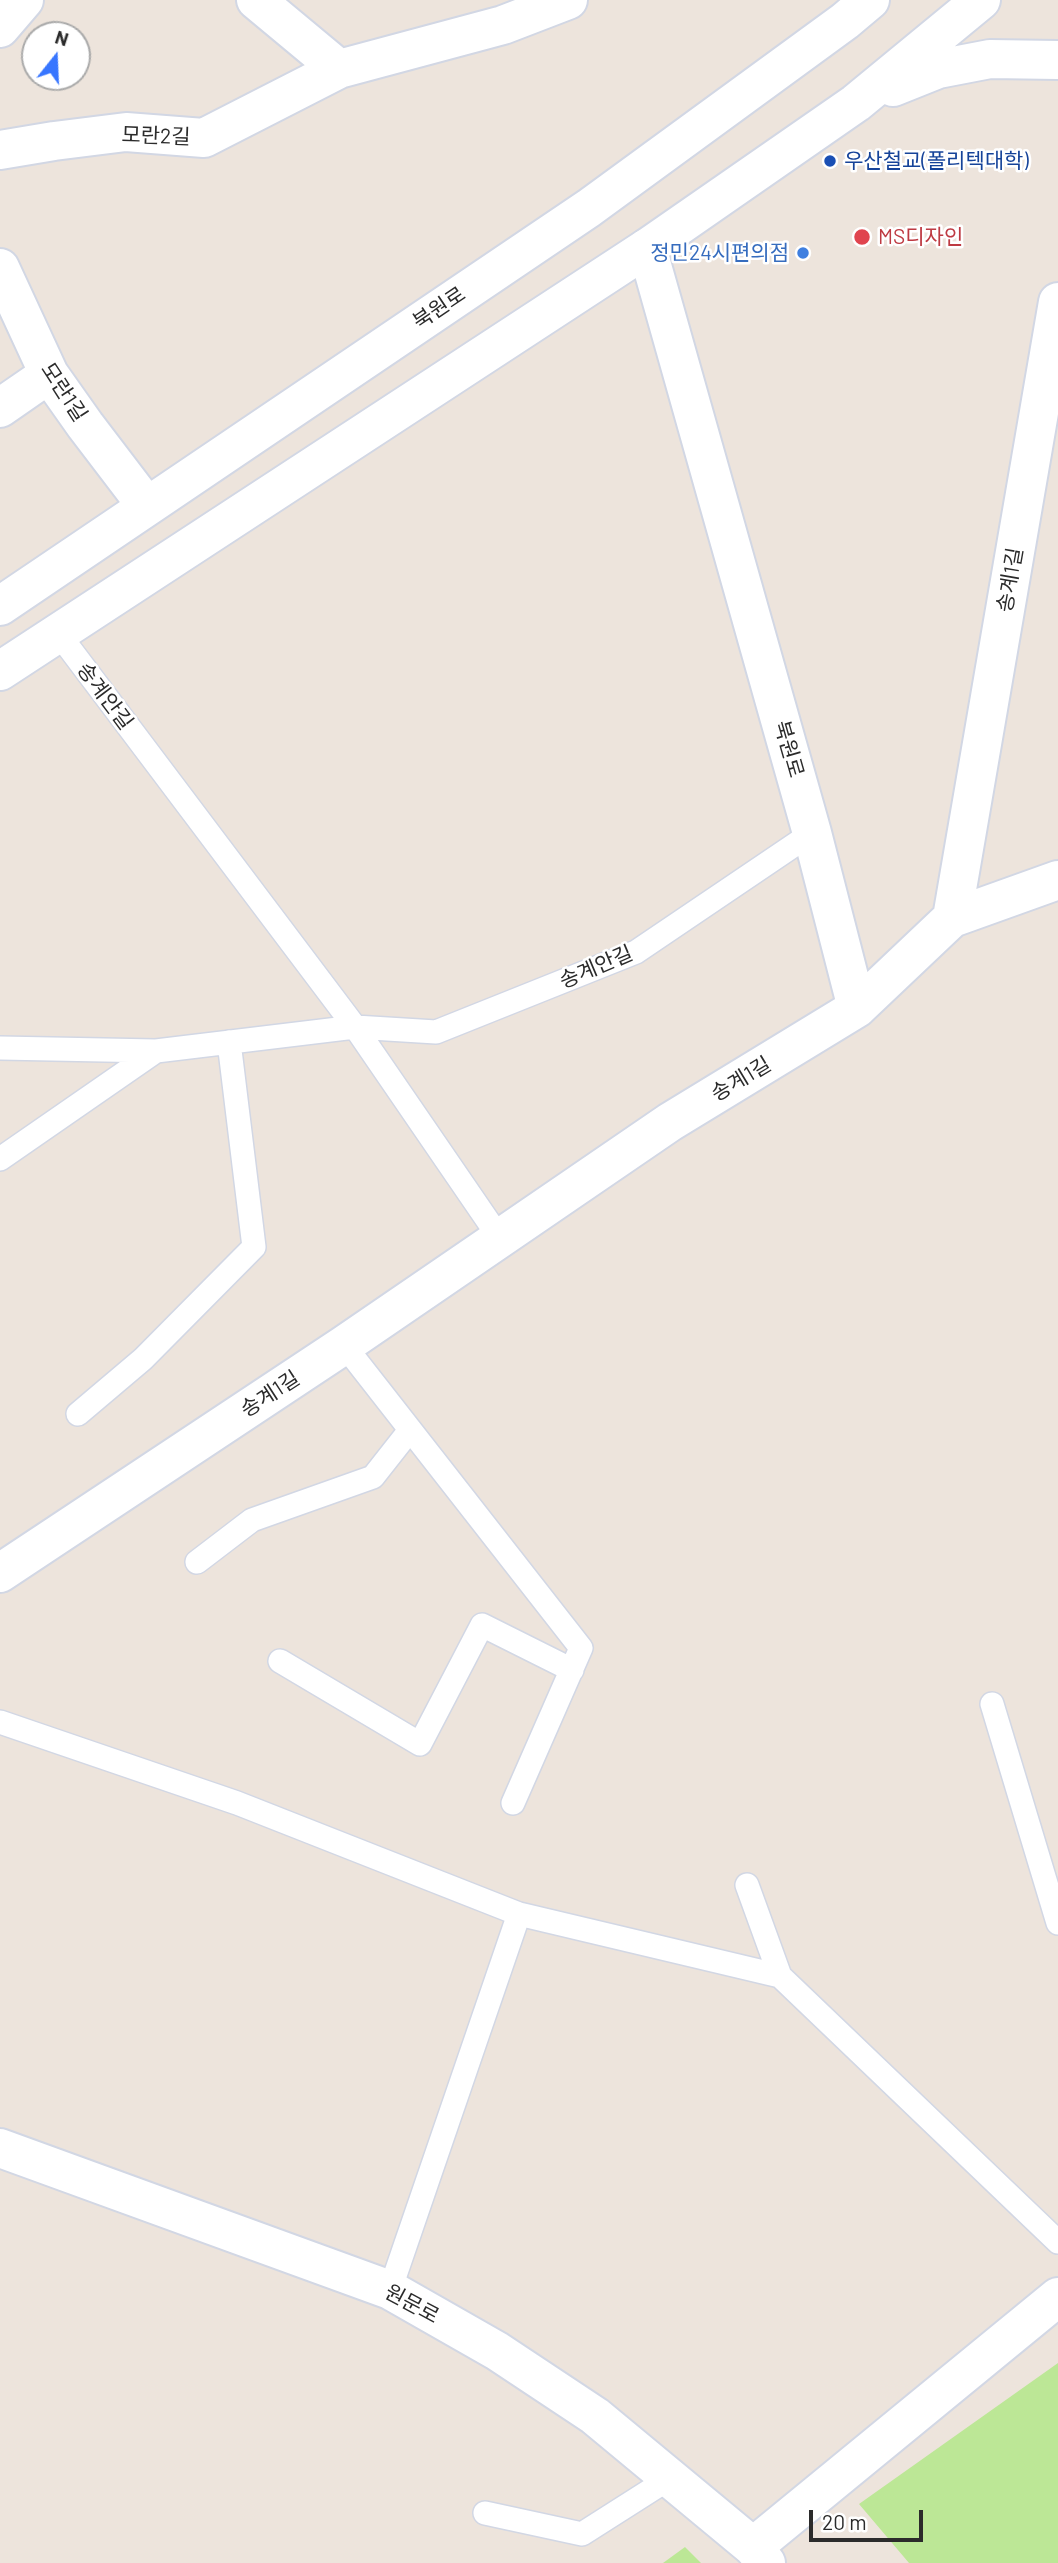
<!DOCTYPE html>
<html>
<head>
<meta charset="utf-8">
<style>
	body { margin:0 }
	#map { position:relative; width:1058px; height:2563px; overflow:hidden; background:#ede4dc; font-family:Barlow,sans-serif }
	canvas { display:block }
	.north { position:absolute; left:21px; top:21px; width:70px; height:70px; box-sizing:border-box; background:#fff; border:2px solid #aaa; border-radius:50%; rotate:18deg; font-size:19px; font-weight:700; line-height:28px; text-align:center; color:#2b2b2b }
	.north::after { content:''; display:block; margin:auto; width:24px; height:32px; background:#3876ff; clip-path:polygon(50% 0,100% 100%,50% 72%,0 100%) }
	.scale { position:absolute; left:809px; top:2510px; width:114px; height:32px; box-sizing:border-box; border:4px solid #2b2b2b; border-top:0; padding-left:9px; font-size:21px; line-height:24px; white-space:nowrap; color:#2b2b2b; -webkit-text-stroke:5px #fff; paint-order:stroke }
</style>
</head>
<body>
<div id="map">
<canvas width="1058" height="2563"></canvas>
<div class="north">N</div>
<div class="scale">20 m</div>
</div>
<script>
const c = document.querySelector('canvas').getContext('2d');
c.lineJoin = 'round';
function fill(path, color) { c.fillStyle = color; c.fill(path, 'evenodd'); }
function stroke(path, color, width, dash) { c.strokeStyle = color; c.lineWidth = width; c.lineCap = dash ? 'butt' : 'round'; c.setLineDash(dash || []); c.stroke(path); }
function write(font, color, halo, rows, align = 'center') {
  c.font = font + ' Barlow,"Noto Sans KR",sans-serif'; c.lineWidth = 5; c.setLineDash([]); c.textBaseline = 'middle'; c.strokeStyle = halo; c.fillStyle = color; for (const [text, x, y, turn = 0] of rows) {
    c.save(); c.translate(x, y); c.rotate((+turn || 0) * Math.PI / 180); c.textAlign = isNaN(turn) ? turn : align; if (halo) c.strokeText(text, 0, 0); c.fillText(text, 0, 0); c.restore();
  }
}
fill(new Path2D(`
	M1058,2363v200h-149l-50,-59z
	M685,2547l16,16h-38z`), '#bce796');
const service = new Path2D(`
	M58,633l297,394 144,210
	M0,1048l156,3 199,-24 81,5 200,-80 176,-119
	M0,1159l156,-108
	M344,1345l237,303 -68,155
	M78,1414l65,-55 111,-112 -25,-205
	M197,1562l55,-42 121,-43 37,-47
	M280,1661l140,83 62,-119 90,45
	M992,1704l66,219
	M0,1722l237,81 282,111 261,62
	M747,1885l33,91 278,266
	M390,2290l129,-376
	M485,2513l97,21 88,-56`);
const minor = new Path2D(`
	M256,0l83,69
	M0,28l24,-28
	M0,150l54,-9 72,-9 78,6 135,-69 164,-44 65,-25
	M647,248l165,585 45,175
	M0,268l49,106 36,51 61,80
	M0,408l49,-34
	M952,918l106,-38
	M0,1573l344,-228 326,-223 187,-114 95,-90 106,-616`);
const tertiary = new Path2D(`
	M893,87l45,-18 52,-10 68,1
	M0,606l589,-398 256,-187 25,-21
	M0,671l647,-423 209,-145 125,-103
	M753,2547l305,-250`);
const secondary = new Path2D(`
	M0,2148l390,142 107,61 98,65 158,131 13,16`);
stroke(service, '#d2d7e4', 26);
stroke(minor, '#d2d7e4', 42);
stroke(tertiary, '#d2d7e4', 42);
stroke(secondary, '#d2d7e4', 42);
stroke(service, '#fff', 23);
stroke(minor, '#fff', 38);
stroke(tertiary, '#fff', 38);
stroke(secondary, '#fff', 38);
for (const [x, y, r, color] of [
	[830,161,7,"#1a4fb4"],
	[862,237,9,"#e0444e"],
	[803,253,7,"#3f7fe0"]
]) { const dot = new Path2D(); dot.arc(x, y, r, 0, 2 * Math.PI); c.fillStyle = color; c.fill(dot); stroke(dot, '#fff', 2.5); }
write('21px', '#2b2b2b', '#fff', [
	["모란2길",156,136,2],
	["북원로",439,308,-34],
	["모란1길",64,392,57],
	["송계1길",1010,580,-80],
	["송계안길",105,696,53],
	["북원로",789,749,74],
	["송계안길",596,967,-23],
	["송계1길",741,1079,-31],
	["송계1길",270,1394,-33],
	["원문로",412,2304,28]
]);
write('21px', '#164399', '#fff', [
	["우산철교(폴리텍대학)",844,161]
], 'left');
write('21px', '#be3a42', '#fff', [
	["MS디자인",878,237]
], 'left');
write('21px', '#366cbe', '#fff', [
	["정민24시편의점",789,253]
], 'right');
</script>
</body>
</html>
